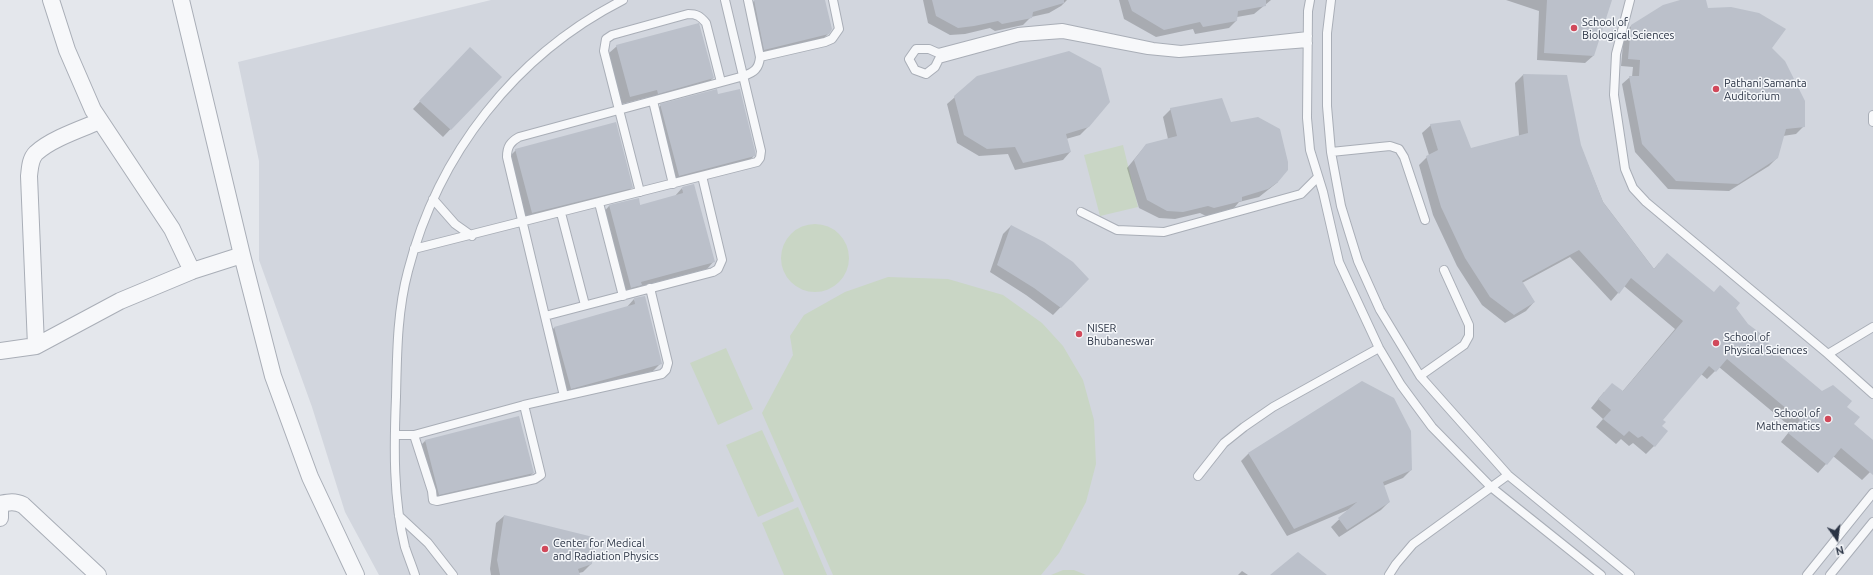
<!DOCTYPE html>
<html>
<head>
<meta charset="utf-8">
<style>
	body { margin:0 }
	#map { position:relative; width:1873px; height:575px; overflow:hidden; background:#e4e7ec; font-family:Ubuntu,sans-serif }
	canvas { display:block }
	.north { position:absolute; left:1817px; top:519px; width:40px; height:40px; -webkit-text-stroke:3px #f4f6f9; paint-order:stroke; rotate:166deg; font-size:11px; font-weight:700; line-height:16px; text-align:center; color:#2b3445 }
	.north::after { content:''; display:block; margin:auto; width:14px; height:18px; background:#2b3445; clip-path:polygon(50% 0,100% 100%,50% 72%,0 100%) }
</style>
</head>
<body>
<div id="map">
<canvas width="1873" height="575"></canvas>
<div class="north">N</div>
</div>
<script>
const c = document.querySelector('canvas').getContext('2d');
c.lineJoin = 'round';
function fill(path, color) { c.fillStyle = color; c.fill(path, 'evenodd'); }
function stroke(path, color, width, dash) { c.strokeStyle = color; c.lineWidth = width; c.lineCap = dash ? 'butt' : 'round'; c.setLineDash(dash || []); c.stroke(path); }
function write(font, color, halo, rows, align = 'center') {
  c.font = font + ' Ubuntu,sans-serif'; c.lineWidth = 3; c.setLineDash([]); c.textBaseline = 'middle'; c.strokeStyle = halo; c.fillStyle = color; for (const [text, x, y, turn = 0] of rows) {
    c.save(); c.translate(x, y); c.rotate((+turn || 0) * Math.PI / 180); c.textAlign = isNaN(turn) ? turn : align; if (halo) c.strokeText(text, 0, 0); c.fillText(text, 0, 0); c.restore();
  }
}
fill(new Path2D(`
	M491,0h1382v575h-1494l-34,-63 -33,-105 -53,-147v-99l-21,-99z`), '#d2d6de');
fill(new Path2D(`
	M1123,145l15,62 -38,9 -16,-61z
	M781 258a34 34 0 1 1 68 0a34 34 0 1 1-68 0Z
	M888,277l60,2 55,16 39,28 21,23 20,34 11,40 2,44 -10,38 -27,51 -18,22h-208l-71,-162 31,-58 -3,-19 14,-21 41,-23z
	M726,348l27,61 -35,16 -28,-62z
	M762,430l32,71 -36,16 -32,-72z
	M798,507l29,68h-43l-22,-52z
	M1063,570h11l12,5h-35z`), '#c9d6c5');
fill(new Path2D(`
	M759,0h65l4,34 -8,8 -63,15 -10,-48 7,-8z
	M923,0h144l-6,6 -12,7 -18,4 -8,8 -28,6 -5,-3 -25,6 -15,1 -22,-12z
	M1119,0h152l-17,14 -17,3v3l-8,8 -34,6 -2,-5 -37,8 -32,-18z
	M1506,0h105l-18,56 -8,7 -48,-3 2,-49z
	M1684,0h21l2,9 63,39 34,78 -8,8 -13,2 -6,22 -8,8 -40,25 -61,-2 -33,-37 -13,-68 8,-7h2l1,-10 -12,-1 3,-32 7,-8z
	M617,46l96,32 -8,8 -55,15 -1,-4 -27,7 -13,-51z
	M463,56l37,21 -57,60 -30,-28z
	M1523,75l43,1 14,69 23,57 51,67 5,-6 55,30 21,15 13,17 24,26 50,41 23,15 8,17 20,17v28l-11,11 -29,-24 -15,17 -37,-31 11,-14 -73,-61 -12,12 -6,-5 -39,46 -8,26 -8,8 -13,-11 -4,3 -8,-7 -5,5 -20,-17 7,-8 -12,-11 13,-16h18l53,-63 -51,-43 -13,15 -41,-44 -48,26 12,19 -8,9 -21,12 -23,-18 -25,-39 -24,-51 -14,-50 10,-10 -7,-22 9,-8 39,24 49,-13 -4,-53z
	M717,96l37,55 -1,6 -8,7 -73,19 -19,-70 8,-8z
	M955,97l133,30 -8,8 -14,4 4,13 -7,8 -48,10 -7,-16 -29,2 -22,-13 -10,-39z
	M1171,109l59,14 48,59 -19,15 -20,5 -5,6 -28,8 -6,-3 -25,6 -16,-1 -20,-10 -12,-40 19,-23 22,-6 -5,-22z
	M516,150l116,37 -7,8 -100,25 -17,-62z
	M682,188l32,73 -7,8 -69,18 -5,5 -9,3 -22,-81 7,-8 29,-7 2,7 35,-10z
	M1011,226l77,53 -35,36 -27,-20 -36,-23 13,-38z
	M634,299l27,64 -8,8 -90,25 -17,-61 8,-7 73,-21z
	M1362,382l49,88 -8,8 -20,8 6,16 -8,8 -42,27 -8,-10 19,-18 -63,27 -46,-75 7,-7z
	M425,441l108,32 -8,8 -94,21 -13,-54z
	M504,516l87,48 -8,8 -4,1v2h-88l-1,-6 6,-46z
	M1242,571l6,4h-10z`), '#0003');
fill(new Path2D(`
	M754,0h71l7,29 -3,5 -65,16z
	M932,0h132v3l-31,9 -1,6 -30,6 -4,-3 -24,5 -16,2 -22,-12z
	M1128,0h138v6l-28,5 -1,10 -34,6 -3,-5 -36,8 -32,-19z
	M1547,0h65l-18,56 -50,-3z
	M1680,0h26l2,8 23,-1 28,6 27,16 -14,19 13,13 20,40v26l-19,2 -8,29 -40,26 -62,-3 -34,-37 -13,-68h10l1,-16 -12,-1 3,-34 32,-20z
	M699,23l15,55 -56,16 -1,-4 -27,7 -14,-52z
	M470,47l32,30 -51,53 -32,-29z
	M1069,51l32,17 9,34 -21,25 -23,7 5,18 -48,11 -8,-16 -28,2 -23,-14 -10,-39 23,-20z
	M1523,74l44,1 14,70 22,57 51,67 13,-16 47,39 6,-7 20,18 -4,5 12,16 16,12 9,14 49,41 11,-6 19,16 -5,6 13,10 -6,7 19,16v35l-32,-27 -14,17 -39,-32 12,-13 -73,-61 -11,13 -7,-6 -46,54 3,2 -4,4 6,5 -13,16 -13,-11 -4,2 -9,-7 -5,5 -21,-17 8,-9 -13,-11 14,-16 11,8 60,-70 -52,-43 -12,16 -40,-44 -57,31 13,21 -21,13 -24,-18 -25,-39 -24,-51 -15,-51 12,-6 -8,-26 30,-4 11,28 57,-15z
	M717,89l1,5 22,-5 15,62v5l-76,20 -19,-72z
	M1222,98l9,24 27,-5 22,12 8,33v8l-10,12 -10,7 -26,8v4l-28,7 -6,-2 -25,6 -16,-1 -20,-11 -13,-40 12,-16 31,-8 -7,-28z
	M616,122l17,66 -101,25 -17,-64z
	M694,184l21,78 -74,20 1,3 -11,3 -22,-83 30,-7 1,7 43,-12 -1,-6z
	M1011,225l33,17 29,20 16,17 -28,29 -27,-20 -37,-23z
	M645,296l17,68 -91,25 -17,-62 81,-23 -1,-6z
	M1362,381l32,17 17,33 1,39 -29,12 7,20 -43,28 -9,-12 19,-16 -63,27 -46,-76z
	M519,416l15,57 -95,22 -14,-55z
	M504,515l89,22 -1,27 -14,5 2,6h-80l-3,-15z
	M1298,552l29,23h-57z`), '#bbc0ca');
const lane = new Path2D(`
	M1310,0l-2,11 -1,107 3,32 13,42 16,70 40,86 22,37 31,42 59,60 110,88
	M1331,0l-4,33v73l4,46 10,54 17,55 22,49 40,66 88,99 122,100
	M1630,0l-14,54 -2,41 11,74 8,19 13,14 182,152
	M1308,36l-127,14 -28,-3 -91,-19 -44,4 -80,21 -9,-4h-13l-7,10 6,11 11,4 9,-7 4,-8 81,-22 43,-3 85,16 31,3 129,-10
	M760,57l65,-15 7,-3 7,-10 -6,-29
	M653,101l20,83
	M1873,115v7
	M1331,152l59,-6 9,3 5,8 21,63
	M640,192l-36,-141 2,-12 6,-4 76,-21c9,0 12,2 18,9l15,59
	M433,199l22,25 17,12
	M599,203l24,93
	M1081,212l36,18 47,2 137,-38 17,-17
	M561,213l24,92
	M414,249l343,-87 3,-4 1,-7 -36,-151
	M545,316l168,-44 5,-3 4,-9 -20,-84
	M1873,327l-45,27 45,40
	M1420,376l44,-31 5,-9v-11l-25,-55
	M564,396l-57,-239c0,-10 3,-15 12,-20l225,-61c10,-4 15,-7 16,-19l-12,-57
	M395,435h19l110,-30 138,-31 4,-4 2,-7 -18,-75
	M414,435l18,56 1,9 4,1 98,-22 6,-4 -17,-70
	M1198,476l26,-33 20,-16 29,-20 106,-59
	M399,516l29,27 25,32
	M415,575c-3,-9 -7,-19 -10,-28 -12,-48 -11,-101 -9,-150 1,-42 1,-85 12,-126 30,-117 107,-216 215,-271
	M1389,575l7,-11 17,-20 95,-69
	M1807,575l66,-82
	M1830,575l43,-53`);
const street = new Path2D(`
	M51,0l16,50 26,60 79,119 20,42
	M181,0l61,255 31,121 37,101 46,98
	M36,346l-7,-170c1,-8 1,-17 7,-23 15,-14 45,-24 64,-32
	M0,351l36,-5 84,-45 72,-30 50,-16
	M0,504c9,-2 15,-3 23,1l75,70
	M0,509v9`);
stroke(lane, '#a9aeb7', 10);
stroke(street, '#a9aeb7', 18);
stroke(lane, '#f7f8fa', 8);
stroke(street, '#f7f8fa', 16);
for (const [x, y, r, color] of [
	[1574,28,4,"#d1495b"],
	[1716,89,4,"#d1495b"],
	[1079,334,4,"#d1495b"],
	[1716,343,4,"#d1495b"],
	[1828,419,4,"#d1495b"],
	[545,549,4,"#d1495b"]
]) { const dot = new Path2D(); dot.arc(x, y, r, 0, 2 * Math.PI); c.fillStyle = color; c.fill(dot); stroke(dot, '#f4f6f9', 1.5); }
write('11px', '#2b3445', '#f4f6f9', [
	["School of",1582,22],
	["Biological Sciences",1582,35],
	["Pathani Samanta",1724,83],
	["Auditorium",1724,96],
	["NISER",1087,328],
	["Bhubaneswar",1087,341],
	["School of",1724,337],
	["Physical Sciences",1724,350],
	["School of",1820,413,"right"],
	["Mathematics",1820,426,"right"],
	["Center for Medical",553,543],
	["and Radiation Physics",553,556]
], 'left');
</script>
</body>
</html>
